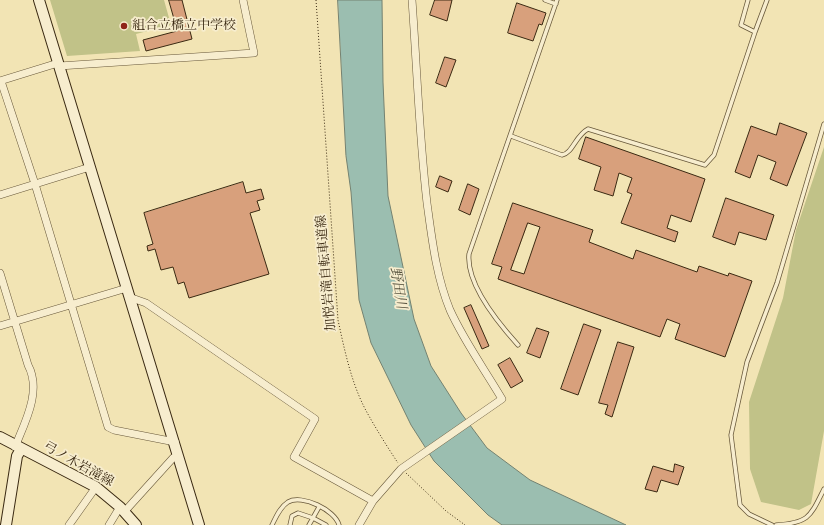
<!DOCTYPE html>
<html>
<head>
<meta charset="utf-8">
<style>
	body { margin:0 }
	canvas { display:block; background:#f2e4b4 }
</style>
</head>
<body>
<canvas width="824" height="525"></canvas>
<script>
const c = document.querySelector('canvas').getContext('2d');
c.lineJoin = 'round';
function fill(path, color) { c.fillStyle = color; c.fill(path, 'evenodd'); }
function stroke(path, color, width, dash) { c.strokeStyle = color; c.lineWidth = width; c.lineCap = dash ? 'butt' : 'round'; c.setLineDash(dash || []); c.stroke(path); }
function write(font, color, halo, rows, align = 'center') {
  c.font = font + ' "IM FELL Double Pica","Noto Serif JP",serif'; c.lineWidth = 3.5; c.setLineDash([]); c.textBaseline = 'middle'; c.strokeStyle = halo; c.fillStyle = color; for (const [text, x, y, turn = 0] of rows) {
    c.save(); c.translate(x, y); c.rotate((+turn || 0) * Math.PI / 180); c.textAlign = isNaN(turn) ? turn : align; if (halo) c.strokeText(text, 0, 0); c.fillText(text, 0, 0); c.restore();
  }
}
fill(new Path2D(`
	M50,0h114l7,25 -35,9 4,17 -73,5z
	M824,147v284l-13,73 -12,6 -38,-8 -11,-33 -1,-67 34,-104 13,-68z`), '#c1c288');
const water = new Path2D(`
	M338,0h44l1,82 5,114 26,123 17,47 30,47 26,35 43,32 96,45h-124l-14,-10 -54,-54 -23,-36 -40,-82 -12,-43 -8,-108 -5,-36z`);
fill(water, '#9bbeb0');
stroke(water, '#748271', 1);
const building = new Path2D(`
	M169,0h13l10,39 -46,12 -3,-11 34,-9z
	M435,0h17l-5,21 -17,-6z
	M517,3l29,10 -4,12 -3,-1 -6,17 -25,-8z
	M445,57l11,3 -10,27 -10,-4z
	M780,123l27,10 -20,53 -17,-7 6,-17 -18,-7 -8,23 -15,-6 16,-46 25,9z
	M586,137l119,42 -14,43 -20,-7 -4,13 11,4 -3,10 -54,-19 11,-29 -5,-2 5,-14 -13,-5 -6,23 -19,-6 7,-23 -22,-8z
	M440,176l12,5 -4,11 -12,-5z
	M243,182l3,11 15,-4 3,10 -7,2 3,9 -10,3 19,61 -80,24 -5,-16 -6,2 -5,-17 -12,3 -6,-21 -7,2 -1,-5 6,-2 -9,-31z
	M468,184l11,5 -9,26 -11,-5z
	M726,198l48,17 -8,25 -27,-8 -4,13 -22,-8z
	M513,203l80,27 -4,12 44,17 3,-9 61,22 2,-6 29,10 1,-3 23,8 -27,76 -50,-18 5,-15 -13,-5 -7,18 -162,-58 4,-12 -10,-3zM528,223l12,4 -16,47 -13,-4z
	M471,305l18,41 -7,3 -18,-41z
	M584,324l17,6 -23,65 -17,-6z
	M537,328l12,4 -9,26 -13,-5z
	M618,342l16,5 -22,70 -7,-3 3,-9 -9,-2z
	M510,358l13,23 -12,7 -13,-23z
	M675,464l9,3 -6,18 -17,-5 -4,12 -12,-3 8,-23 20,6z`);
fill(building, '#d8a07c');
stroke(building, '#3a2912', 1);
const lane = new Path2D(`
	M545,0l11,4
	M755,32l12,-32
	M511,136l51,19c11,-2 13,-19 26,-26l117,36 9,-10 41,-123 -14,-7 7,-25
	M518,345c-19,-21 -52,-61 -49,-91l88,-254
	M272,525c4,-8 8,-18 16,-23 14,-8 47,8 51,23
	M290,525l2,-9 6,-3 15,5 13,7
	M309,525l10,-18
	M772,525l-23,-11 -9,-9 -9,-70 16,-73 30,-79 47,-159
	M776,525c33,-2 34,-8 48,-36`);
const street = new Path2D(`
	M59,66l195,-13 -11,-53
	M0,81l58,-18
	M1,81l34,103 73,243 6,3 61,12
	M0,195l90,-28
	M0,273l28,92c14,26 -3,57 -13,82
	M129,297l17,6 169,116 -21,38 79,44
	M0,326l127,-38
	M125,511l48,-53 5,-3
	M69,525l27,-38
	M109,525l11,-18
	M359,525l14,-24 28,-32 101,-70c-17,-29 -38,-58 -52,-89 -14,-34 -18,-71 -23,-107 -8,-68 -10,-135 -15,-203`);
const secondary = new Path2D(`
	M39,0l160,525
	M0,437l96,50 24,20 16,18
	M6,525l11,-69 4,-7`);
stroke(lane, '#68583a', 5);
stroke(street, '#68583a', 8);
stroke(secondary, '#3a2912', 12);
stroke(new Path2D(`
	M316,0l22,320c7,32 14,67 31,96 9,16 19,32 29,47
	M406,473l40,38 19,14`), '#3a2912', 1, [1, 2]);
stroke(lane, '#f7edce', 3.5);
stroke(street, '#f7edce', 7);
stroke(secondary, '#f7edce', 10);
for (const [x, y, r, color] of [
	[124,26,4,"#8f2418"]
]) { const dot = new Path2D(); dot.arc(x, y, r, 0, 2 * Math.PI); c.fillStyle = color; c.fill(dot); stroke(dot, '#f7edce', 1.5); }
write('13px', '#3a2912', '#f7edce', [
	["組合立橋立中学校",132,26]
], 'left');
write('13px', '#3a2912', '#f7edce', [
	["加悦岩滝自転車道線",327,273,-95],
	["弓ノ木岩滝線",78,465,29]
]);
write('italic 14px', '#524e3a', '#f7edce', [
	["野田川",397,288,81]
]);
</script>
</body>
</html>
